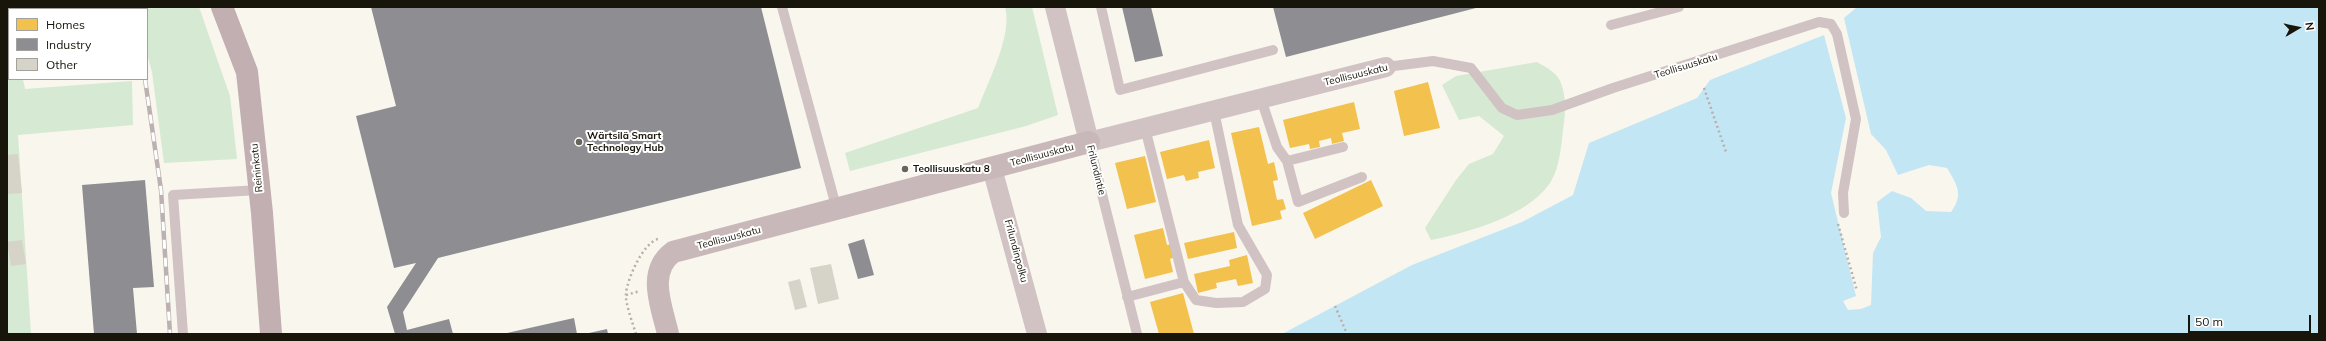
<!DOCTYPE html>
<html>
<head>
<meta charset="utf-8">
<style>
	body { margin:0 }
	#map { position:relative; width:2326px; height:341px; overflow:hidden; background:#f9f6ed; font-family:Mulish,sans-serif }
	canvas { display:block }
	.frame { position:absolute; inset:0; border:8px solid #18150a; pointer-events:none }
	.legend { position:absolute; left:8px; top:8px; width:140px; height:72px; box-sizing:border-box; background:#fff; border:1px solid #a3a19d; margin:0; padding:5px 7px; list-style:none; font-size:12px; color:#18150a }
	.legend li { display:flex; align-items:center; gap:8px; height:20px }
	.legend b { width:20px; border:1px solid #a3a19d }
	.north { position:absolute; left:2278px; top:8px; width:40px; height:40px; -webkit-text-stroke:3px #fff; paint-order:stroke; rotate:81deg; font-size:11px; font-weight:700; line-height:16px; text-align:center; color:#18150a }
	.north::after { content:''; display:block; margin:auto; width:14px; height:18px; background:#18150a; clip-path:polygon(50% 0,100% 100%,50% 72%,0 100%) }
	.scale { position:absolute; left:2188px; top:315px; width:123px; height:18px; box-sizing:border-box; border:2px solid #18150a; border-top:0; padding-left:5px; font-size:12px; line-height:14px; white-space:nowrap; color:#18150a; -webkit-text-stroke:3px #fff; paint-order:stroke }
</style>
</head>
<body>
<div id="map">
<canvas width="2326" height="341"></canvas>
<div class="frame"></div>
<ul class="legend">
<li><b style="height:11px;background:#f2c14e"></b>Homes</li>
<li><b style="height:11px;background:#8d8d92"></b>Industry</li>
<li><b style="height:11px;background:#d6d3c9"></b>Other</li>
</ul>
<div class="north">N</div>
<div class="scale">50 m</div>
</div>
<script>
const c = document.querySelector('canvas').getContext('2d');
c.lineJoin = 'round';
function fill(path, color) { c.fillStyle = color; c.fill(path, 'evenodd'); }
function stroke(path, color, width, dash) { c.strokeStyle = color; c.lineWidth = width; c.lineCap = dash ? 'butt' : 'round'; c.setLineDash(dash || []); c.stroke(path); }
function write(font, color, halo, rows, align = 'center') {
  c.font = font + ' Mulish,sans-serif'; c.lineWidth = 4; c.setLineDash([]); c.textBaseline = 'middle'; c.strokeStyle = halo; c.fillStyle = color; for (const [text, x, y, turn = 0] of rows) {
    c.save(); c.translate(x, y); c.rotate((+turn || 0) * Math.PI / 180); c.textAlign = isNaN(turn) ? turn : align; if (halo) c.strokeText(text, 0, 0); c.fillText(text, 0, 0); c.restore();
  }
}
fill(new Path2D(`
	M7,7h6v2h-4v70h14l2,10 107,-8 1,44 -115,10 13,199h-24z
	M134,7h65l31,89 7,63 -73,4 -12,-91 -5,-18v-45h-13z
	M1005,7h27l26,108 -32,11 -176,45 -5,-18 133,-45c10,-26 35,-74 27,-101z
	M1537,62c5,3 13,7 18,12 11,10 11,35 9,49 -3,19 -3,43 -14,60 -24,34 -81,49 -119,57l-6,-12 31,-48 13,-16 24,-10 11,-18 -25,-20 -20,4 -17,-35 14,-9z`), '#d6e9d3');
fill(new Path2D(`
	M1857,7h462v327h-1037l130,-69 110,-43 51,-27 16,-52 108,-45 13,-18 114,-45 22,83 -15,75 25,103 -13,5 5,9 13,-1 10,-4 2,-52 8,-16 -4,-35 15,-11 19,7 15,13 25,1c13,-18 6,-27 -4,-44l-18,-3 -31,10 -12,-25 -15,-16 -27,-116z`), '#c3e6f5');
fill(new Path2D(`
	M1428,82l12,46 -36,8 -10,-45z
	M1354,102l6,27 -18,4 2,8 -12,3 -1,-6 -12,3 1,6 -10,2 -1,-5 -19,4 -7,-28z
	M1259,127l9,37 6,-2 4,18 -5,1 4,19 6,-1 3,10 -6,2 2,8 -30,7 -21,-93z
	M1209,140l6,28 -17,4 1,6 -13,3 -2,-6 -17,4 -7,-27z
	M1145,156l11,46 -29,7 -12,-46z
	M1371,180l12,26 -68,33 -12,-26z
	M1163,228l4,17 5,-1 3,13 -5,2 3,13 -28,7 -11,-44z
	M1234,232l3,16 -49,11 -4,-16z
	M1247,255l6,28 -15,3 -2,-7 -20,4 1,5 -19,5 -4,-19 36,-8 -1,-6z
	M1183,293l11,41h-35l-9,-32z`), '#f2c14e');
fill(new Path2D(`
	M371,7h390l40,161 -363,90 -35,54 4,18 42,-11 4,15h-58l-8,-27 29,-44 -22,5 -38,-152 40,-10z
	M1122,7h29l12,49 -28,6z
	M1273,7h203v1l-190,49z
	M145,180l9,107 -21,1 4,46h-43l-12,-149z
	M864,239l10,36 -16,4 -10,-35z
	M574,318l3,16h-70v-1z
	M607,329l1,5h-19v-1z`), '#8d8d92');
fill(new Path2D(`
	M18,154l4,39 -15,1v-39z
	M22,240l4,24 -15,2 -4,-24z
	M831,264l8,35 -21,5 -8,-36z
	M800,279l7,28 -12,3 -7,-28z`), '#d6d3c9');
stroke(new Path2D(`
	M1704,88l22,64
	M1838,224l19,67
	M626,295l14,-4
	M1335,306l12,28
	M636,334c-3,-10 -11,-31 -10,-40 1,-15 17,-51 32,-55`), '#b8afad', 2.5, [2, 3]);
stroke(new Path2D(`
	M782,7l55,203
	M1101,7l19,83 153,-40
	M1611,25l68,-18
	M1386,67l47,-6 38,7 31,40 15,7 35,-5 61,-22 206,-66 12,2 6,10 19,85 -13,74 1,20
	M1261,99l16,48 10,14 11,41 64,-25
	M1145,128l39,154
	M1089,142l48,192
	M1287,161l56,-14
	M1127,297l57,-15 12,18 20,3 27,-1 22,-13 2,-14 -29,-50 -24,-114
	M183,334l-10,-139 86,-5`), '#d1c3c4', 10);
stroke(new Path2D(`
	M1055,7l34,135 297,-75
	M992,168l45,166`), '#d1c3c4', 20);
stroke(new Path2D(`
	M668,334c-6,-27 -22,-62 5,-82l416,-110`), '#c8b8b9', 22);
stroke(new Path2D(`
	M222,7l25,65 15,141 9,121`), '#c2afb2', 22);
const rail = new Path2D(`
	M130,7v2
	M145,79l16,111 9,144`);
stroke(rail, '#bab1b0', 4.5);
stroke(rail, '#fff', 3, [9]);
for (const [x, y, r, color] of [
	[579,142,4,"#676459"],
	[905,169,4,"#676459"]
]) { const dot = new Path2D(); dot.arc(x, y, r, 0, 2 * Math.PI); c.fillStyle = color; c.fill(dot); stroke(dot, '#fff', 1.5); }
write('10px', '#18150a', '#fff', [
	["Teollisuuskatu",1686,66,-17],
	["Teollisuuskatu",1356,75,-14],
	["Teollisuuskatu",1042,155,-15],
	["Reininkatu",257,168,-96],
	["Frilundintie",1096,170,76],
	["Teollisuuskatu",729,238,-15],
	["Frilundinpolku",1016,251,75]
]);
write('bold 10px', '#18150a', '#fff', [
	["Wärtsilä Smart",587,136],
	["Technology Hub",587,148],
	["Teollisuuskatu 8",913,169]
], 'left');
</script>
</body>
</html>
